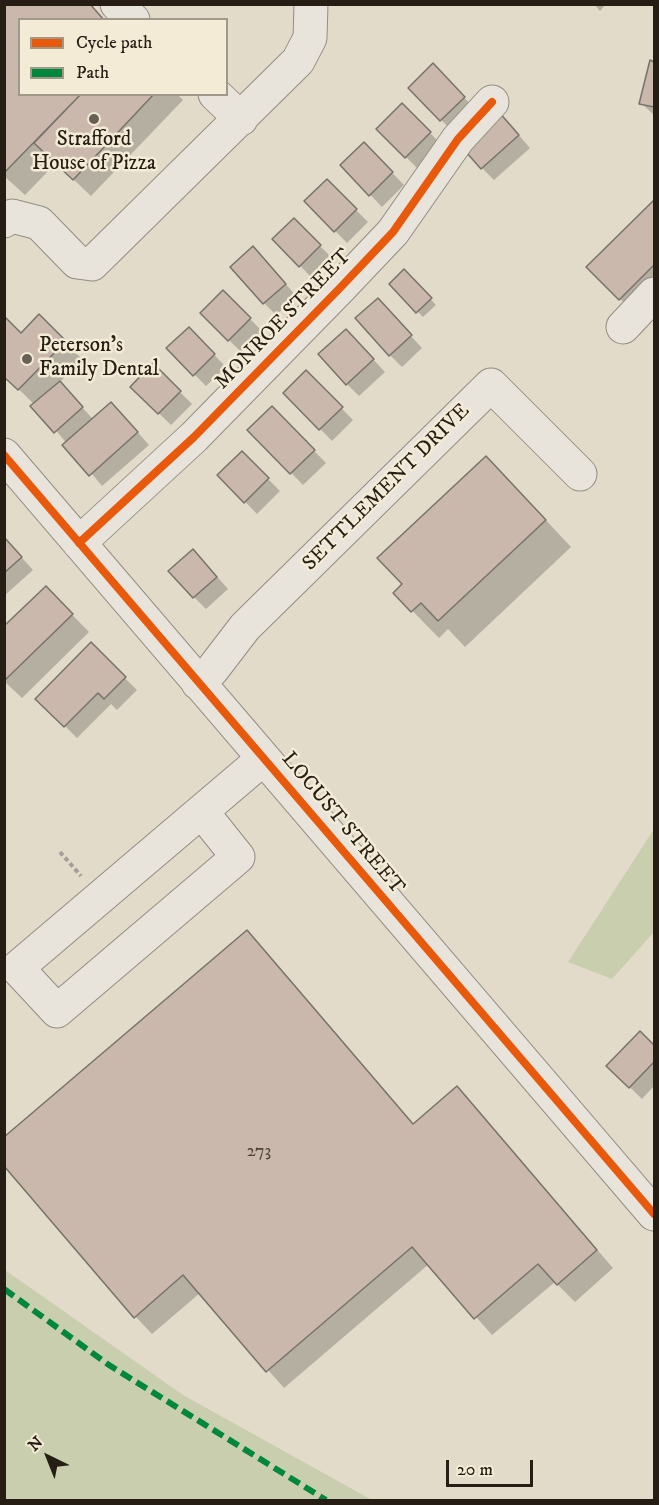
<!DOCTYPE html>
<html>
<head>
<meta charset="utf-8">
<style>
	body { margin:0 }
	#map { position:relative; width:659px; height:1505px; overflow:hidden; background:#e2dbca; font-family:"IM FELL DW Pica",serif }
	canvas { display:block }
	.frame { position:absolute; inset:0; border:6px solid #261d15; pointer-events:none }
	.legend { position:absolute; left:18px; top:18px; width:210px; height:78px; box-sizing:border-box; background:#f3ebd5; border:2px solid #a19988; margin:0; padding:8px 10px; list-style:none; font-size:18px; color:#261d15 }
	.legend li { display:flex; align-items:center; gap:12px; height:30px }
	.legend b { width:30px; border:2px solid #a19988 }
	.north { position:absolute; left:18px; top:1427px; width:60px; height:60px; -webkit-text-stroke:4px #f3ebd5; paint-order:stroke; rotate:317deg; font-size:16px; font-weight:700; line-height:24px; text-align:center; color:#261d15 }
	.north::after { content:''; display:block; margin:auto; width:21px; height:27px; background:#261d15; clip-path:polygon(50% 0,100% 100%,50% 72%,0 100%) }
	.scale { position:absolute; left:446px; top:1460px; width:87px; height:27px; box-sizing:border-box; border:3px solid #261d15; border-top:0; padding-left:8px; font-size:18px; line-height:21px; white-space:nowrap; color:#261d15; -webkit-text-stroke:4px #f3ebd5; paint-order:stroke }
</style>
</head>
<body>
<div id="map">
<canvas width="659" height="1505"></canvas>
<div class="frame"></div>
<ul class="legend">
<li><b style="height:8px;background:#e8590c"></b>Cycle path</li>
<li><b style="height:8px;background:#00873e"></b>Path</li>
</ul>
<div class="north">N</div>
<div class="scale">20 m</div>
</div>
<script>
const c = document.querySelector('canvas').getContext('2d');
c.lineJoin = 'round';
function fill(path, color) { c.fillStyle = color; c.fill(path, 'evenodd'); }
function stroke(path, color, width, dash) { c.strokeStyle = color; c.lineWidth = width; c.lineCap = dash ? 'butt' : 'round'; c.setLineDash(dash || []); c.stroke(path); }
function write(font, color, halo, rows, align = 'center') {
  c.font = font + ' "IM FELL DW Pica",serif'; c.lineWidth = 5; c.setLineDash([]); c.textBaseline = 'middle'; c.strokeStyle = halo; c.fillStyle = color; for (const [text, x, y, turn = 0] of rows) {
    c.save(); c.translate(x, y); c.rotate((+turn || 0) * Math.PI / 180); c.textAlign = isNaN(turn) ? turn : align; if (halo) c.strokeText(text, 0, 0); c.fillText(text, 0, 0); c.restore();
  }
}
fill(new Path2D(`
	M654,829v103l-42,47 -44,-17z
	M5,1270l178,125 189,105h-367z`), '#c8ceae');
fill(new Path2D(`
	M4,4l16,16v74h157l6,6 -92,96 -35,-33 -31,32 -21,-19z
	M594,4h12l-6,7z
	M651,62l3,1v52l-13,-12z
	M433,65l43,45 -23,22 -43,-44z
	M402,105l40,40 -24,24 -40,-40z
	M510,125l20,23 -36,32 -12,-12z
	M364,144l40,41 -22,22 -40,-42z
	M327,181l41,41 -21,21 -41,-42z
	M654,202v115l-8,8 -57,-58z
	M294,220l38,38 -20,20 -38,-39z
	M265,260l32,37 -21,18 -12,-12z
	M404,271l32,34 -13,12 -32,-33z
	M223,292l39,39 -21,21 -39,-39z
	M389,312l33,36 -20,19 -12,-12z
	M39,317l43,42 -23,24 34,36 30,-3 26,29 -47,41 -67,-81 -31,-30 17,-40z
	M189,329l37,38 -20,19 -38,-38z
	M358,343l27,29 -26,24 -12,-12z
	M153,365l39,39 -21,21 -39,-38z
	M306,372l47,48 -21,21 -47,-48z
	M272,408l54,55 -23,22 -54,-55z
	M242,453l38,38 -23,23 -38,-39z
	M513,485l58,62 -106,100 -17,-18 -9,9 -44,-45z
	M4,538l29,32 -29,26z
	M205,563l23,26 -22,20 -12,-12z
	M46,588l43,44 -67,66 -18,-17v-53z
	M91,645l46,45 -20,20 -6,-6 -34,34 -39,-39z
	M247,932l167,193 43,-37 156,180 -38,34 -20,-20 -63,53 -63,-71 -145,124 -84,-95 -48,41 -17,-18z
	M640,1033l14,14v39l-12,13 -34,-33z`), '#0003');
const building = new Path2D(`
	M4,4h86l14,16h-84v74h61l-77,79z
	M650,60l4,2v45l-15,-3z
	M433,63l32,34 -25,24 -32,-33z
	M81,94h73l-81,86 -39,-37z
	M402,103l29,29 -26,26 -29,-29z
	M498,111l21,24 -38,34 -22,-25z
	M364,142l29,30 -24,24 -29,-31z
	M327,179l30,30 -23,23 -30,-31z
	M654,200v65l-35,35 -33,-33z
	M294,218l27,27 -22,22 -27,-28z
	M253,246l33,38 -23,20 -33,-37z
	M404,269l28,29 -16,15 -27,-29z
	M223,290l28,28 -23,23 -28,-28z
	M378,298l34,37 -23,21 -34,-38z
	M39,314l27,27 -48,49 -14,-13v-61l17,17z
	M189,327l26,27 -22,22 -27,-28z
	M346,329l28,30 -28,26 -28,-31z
	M153,363l28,28 -23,23 -28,-27z
	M306,370l37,37 -24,23 -36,-37z
	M60,381l23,26 -29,26 -24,-27z
	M111,402l27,30 -49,44 -27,-31z
	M272,406l43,44 -25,24 -43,-44z
	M242,451l27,27 -25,25 -27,-28z
	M486,456l60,64 -108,101 -17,-18 -10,9 -18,-19 9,-9 -25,-26z
	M4,537l18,20 -18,16z
	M193,549l24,28 -24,21 -25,-27z
	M46,586l27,28 -69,67v-55z
	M91,642l35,35 -22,22 -6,-6 -34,34 -29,-28z
	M247,930l166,194 44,-38 140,164 -40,35 -19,-21 -64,55 -62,-72 -146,125 -83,-97 -49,43 -130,-152v-29z
	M640,1031l14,14v17l-25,26 -23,-22z`);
fill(building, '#c9b8ab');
stroke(building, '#77726a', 1.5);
const minor = new Path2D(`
	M117,4l16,16
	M215,94l26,25
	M4,221l8,-5 27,7 38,39 15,2 206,-203 12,-23 1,-34
	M623,327l31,-33
	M4,455l650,759
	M79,543l115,-106 144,-147 55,-58 65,-93 34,-37
	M198,683l14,-13 33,-43 246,-242 89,89
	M202,812l36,45 -181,154 -40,-43 246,-209`);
stroke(minor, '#928d82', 35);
stroke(new Path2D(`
	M60,852l21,24`), '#a4a099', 4, [4.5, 3]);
stroke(minor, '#e8e4dc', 33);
stroke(new Path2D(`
	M4,1289l105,76 217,135`), '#00873e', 6, [12, 6]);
stroke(new Path2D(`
	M4,455l650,759
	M79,543l115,-106 144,-147 55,-58 65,-93 34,-37`), '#e8590c', 8);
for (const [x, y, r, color] of [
	[94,119,6,"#686054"],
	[27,359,6,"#686054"]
]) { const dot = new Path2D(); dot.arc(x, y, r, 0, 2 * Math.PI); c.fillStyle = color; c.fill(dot); stroke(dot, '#f3ebd5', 2); }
write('18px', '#4f443a', null, [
	["273",259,1152]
]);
write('21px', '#261d15', '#f3ebd5', [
	["Strafford",94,141],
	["House of Pizza",94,165],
	["Peterson's",39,347,"left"],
	["Family Dental",39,371,"left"]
]);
write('21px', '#261d15', '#f3ebd5', [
	["MONROE STREET",284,320,-46],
	["SETTLEMENT DRIVE",387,488,-45],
	["LOCUST STREET",342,824,50]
]);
</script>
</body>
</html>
